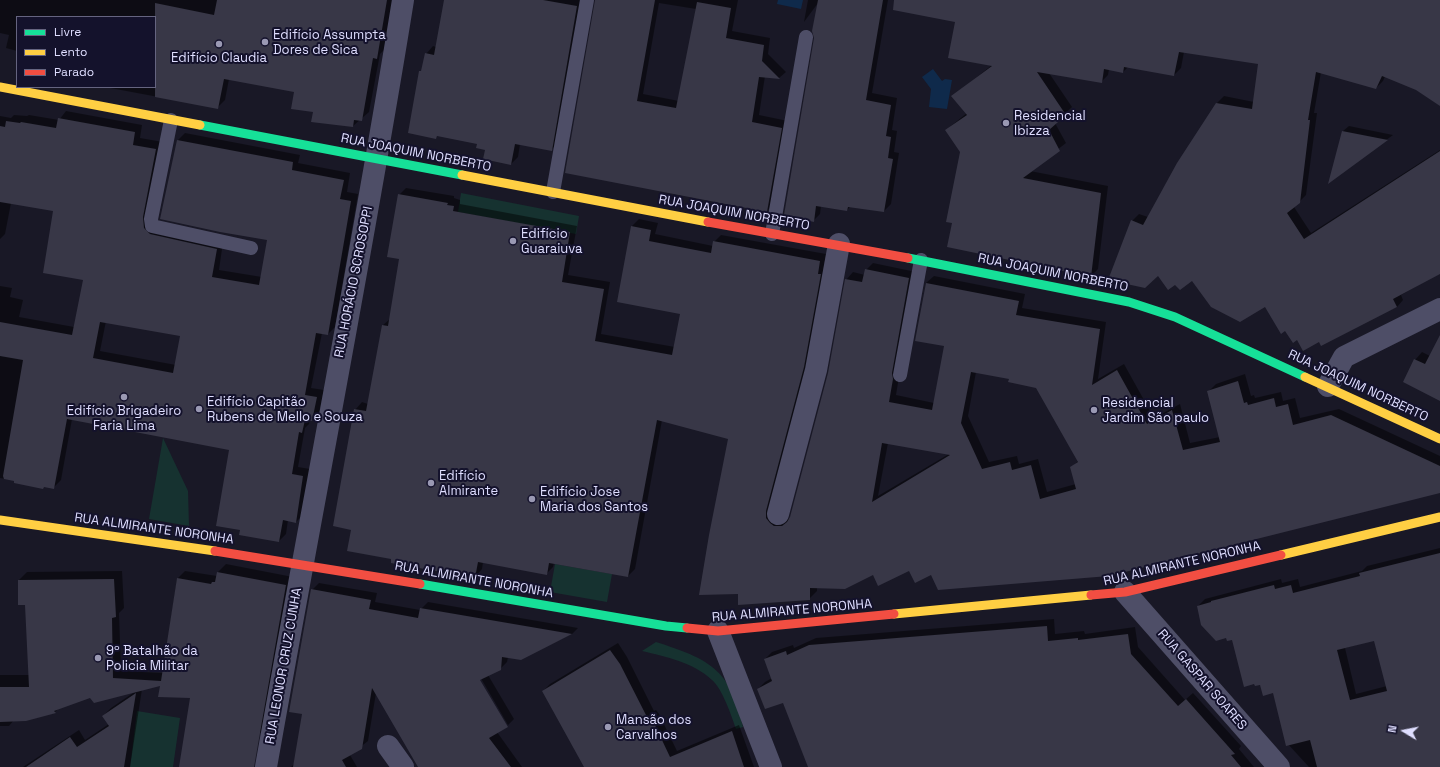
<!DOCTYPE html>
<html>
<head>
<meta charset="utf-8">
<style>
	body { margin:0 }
	#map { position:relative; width:1440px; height:767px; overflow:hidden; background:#191826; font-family:"Space Grotesk",sans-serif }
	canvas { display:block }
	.legend { position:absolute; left:16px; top:16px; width:140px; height:72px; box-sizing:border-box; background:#14122c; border:1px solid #656480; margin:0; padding:5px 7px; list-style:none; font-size:12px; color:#dfdeff }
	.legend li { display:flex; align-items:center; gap:8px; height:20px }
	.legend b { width:20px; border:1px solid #656480 }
	.north { position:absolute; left:1384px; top:711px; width:40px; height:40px; -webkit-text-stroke:3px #14122c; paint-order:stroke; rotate:280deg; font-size:11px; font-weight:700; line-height:16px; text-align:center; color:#dfdeff }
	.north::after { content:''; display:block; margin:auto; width:14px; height:18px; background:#dfdeff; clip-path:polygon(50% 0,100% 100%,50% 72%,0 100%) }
</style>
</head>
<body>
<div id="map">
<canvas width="1440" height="767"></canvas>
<ul class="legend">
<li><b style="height:5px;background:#16e098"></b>Livre</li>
<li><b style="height:5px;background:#ffcf43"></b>Lento</li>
<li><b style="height:5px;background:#f24e42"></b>Parado</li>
</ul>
<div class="north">N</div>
</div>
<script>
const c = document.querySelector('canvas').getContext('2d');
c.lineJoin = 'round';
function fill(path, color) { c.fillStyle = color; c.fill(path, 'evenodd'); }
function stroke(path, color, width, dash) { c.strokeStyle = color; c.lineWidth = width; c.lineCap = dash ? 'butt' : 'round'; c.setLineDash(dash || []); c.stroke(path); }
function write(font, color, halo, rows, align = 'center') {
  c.font = font + ' "Space Grotesk",sans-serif'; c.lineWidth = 4; c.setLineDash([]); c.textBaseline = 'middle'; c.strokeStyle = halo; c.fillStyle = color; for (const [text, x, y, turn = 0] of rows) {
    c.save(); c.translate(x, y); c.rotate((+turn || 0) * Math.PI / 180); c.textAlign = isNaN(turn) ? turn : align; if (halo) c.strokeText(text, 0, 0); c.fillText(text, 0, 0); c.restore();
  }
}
fill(new Path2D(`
	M461,193l118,23 -3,18 -118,-22z
	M163,438l25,53 1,35 -40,-7z
	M555,564l57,10 -5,28 -57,-10z
	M656,642c53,17 75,27 87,85l-7,2c-4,-12 -14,-41 -24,-49 -19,-18 -46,-23 -70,-29z
	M137,711l43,7 -7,49h-43z`), '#163230');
fill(new Path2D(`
	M778,0h25l-2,9 -24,-5z
	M933,69l9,12 3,-2 7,1 -5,29 -18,-2 2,-18 -9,-12z`), '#0f2a4b');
fill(new Path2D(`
	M0,0h393l-9,50 -4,4 -11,58 -16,14 -39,-15 -19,-20 -66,-12 -4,21 -8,8 -112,-21h50v-70h-138v34l-11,-3 3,-13 -9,-2z
	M445,0h139l-26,143 -7,7 -31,-6 -2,13 -7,7 -33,-21 -40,-8 -2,3 -13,-68 3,-16 7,-8 3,1z
	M596,0h142l-6,31 38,7 -2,16 18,18 -7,6 -14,-2 -6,39 29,6 -14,83 -7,7 -201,-39zM659,3l37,6 -17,92 -36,-7z
	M808,0h80l-16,93 25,5 -5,32 5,1 -3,21 5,1 -8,51 -7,7 -33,-5 -4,4 -26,-4 -1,8 -7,7 2,-183 3,-35 -14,19z
	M925,0h492l-34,81 -7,7 -55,-16 -7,41h3l-11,82 -12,12 17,26 129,-83v123l-39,22 2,5 -6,7 -78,33 -22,-1 -11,-10 -21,-24 -73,-26 -60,-58 7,-7 9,3 69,-114 7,-7 30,6 5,-39 -75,-11 -3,16 -7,7 -46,-8 -5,5 -14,-3 -1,6 -7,7 -52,-9 23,34 -17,16 11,20 -36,28 78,15 -10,83 -7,7 -138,-54 8,-70 -15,-22 21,-17 -14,-17 39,-31 -36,-44z
	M66,111l76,14 -2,13 23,4 -11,82 71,18 -4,28 43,7 7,-38 -91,-99 7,-7 115,22 -2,8 52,10 -3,19 11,2 -23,133 -7,7 -6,-1 -11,55 13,2 -5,23 -7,7h-2l-1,4 -4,4 -7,39 12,2 -7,46 -7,7 -8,-2 -2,14 -7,7 -38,-12 -10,-80 -159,-30 -11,61 -7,7 -54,-9v-192l12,2 -2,9 13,3 -4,17 55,10 10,-48 -30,-69 -43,-7 -6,31 -5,5v-123l11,2 3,-3 13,1 2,-1 30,5zM106,321l75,14 -5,30 -76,-14z
	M1349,126l44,9 -63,46 13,-50z
	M406,188l48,8v2l6,2v4l117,22 -9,49 42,7 -9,52 74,13 6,-34 -49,-87 7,-7 19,4 -3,11 58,12 1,-4 7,-7 105,19 -44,265h8l39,-146 17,-93 7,-8 12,3 1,-5 7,-7 43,9 -20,123 38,8 11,-58 -19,-62 8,-7 91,18 -3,14 84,14 -8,57 26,-15 30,54 26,-14 10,39 30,-6 -11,-46 7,-7 29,-10 6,22 3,-1 1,3 26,-6 2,9 12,-3 5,20 39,-9 101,47v36l-509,82 -22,-4 -36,4 -56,13v4l-8,8 -70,5 -10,-166 -67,-18 -27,149 -7,7 -74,-13 -1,4 -7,7 -63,-12 -1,7 -7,8 -83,-19 -40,-29 3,-119 7,-8 6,2 15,-79 7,-6 11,-61 -2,-63zM976,372l34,6 27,9 41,74 -6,6 4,17 -29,8 -9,-33 -19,5 -2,-8 -28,6 -21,-46zM888,443l61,11 -71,42z
	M1440,345v55l-25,-40 7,-8 8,4z
	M1440,548v208l-39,11h-92l-23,-25 -12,-50 -19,-9 -22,-44 -6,-2 -29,-31 7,-7 76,-20 1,4 16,-4 2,8 62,-16 5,-5zM1375,640l12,46 -31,8 -11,-46z
	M226,564l67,13 -26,149 -8,8 -22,33h-57l11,-70 -30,-13 -19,5 -12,78h-107l56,-37 6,10 24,-16 -6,-8 8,-8 25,-17 -46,6 -31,11 -4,4 -41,8 -5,6h-9v-51h29l-3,-71 -7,-24 8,-8 95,-1 2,37 -5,5 2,58 42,2 14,-94 8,-8 32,5 1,-4z
	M319,583l58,10 -2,9 45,8 8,-8 150,26 -6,6 -51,25 -13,-2 -1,5 -7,7 -12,6 26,44 -6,6 -29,-50 -2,1 29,50h2l-11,6 25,35h-103l-43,-74 -8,48 -18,14 7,12h-66l4,-4 8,-49 9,-124z
	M1054,619l1,15 29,-3 1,3 50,-7 3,20 47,53 8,-7 48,53 -2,3 15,18h-444l-26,-66 -26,-12 7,-7 7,-4 -7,-19 7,-7 21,-7 1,3 22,-10z
	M618,643l9,14 27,54 2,-1 3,4 18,37 62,-26 15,42h-169l-42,-76 7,-7z`), '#0007');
fill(new Path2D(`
	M217,0h170l-10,59 -4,-1 -11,63 -8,-1 -1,7 -42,-5 2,-10 -22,-3 3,-17 -70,-13 -6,30 -63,-12v-94l59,12z
	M444,0h99l34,6 -25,145 -37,-7 -4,21 -28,-6 2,-9 -9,-2 1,-4 -40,-8 -1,3 -28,-6 11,-62h2l4,-18 9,2z
	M595,0h60l-18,101 39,7 21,-106 34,6 -5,30 38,7 -2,16 18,18 -21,-2 -7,45 30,6 -15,84 -202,-39z
	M818,0h65l-17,100 25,5 -5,31 5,1 -3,21 5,1 -9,53 -36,-5 -1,4 -31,-5 -2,16 -30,-7 30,-177 -2,-7z
	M894,0h546v106l-24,-16 -34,-14 -6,13 -60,-17 -8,48h2l-10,83 -13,10 17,26 136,-88v123l-47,25 4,8 -76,39 -2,-4 -16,9 -6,-11 -4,3 -8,-12 -4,3 -16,-27 -25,15 -29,-15 -19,-26 -12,9 -5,-5 -7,5 -10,-14 -13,12 -37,-8 23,-60 12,5 34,-62 39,-60 36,6 6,-45 -79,-12 -5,24 -50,-9 -1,6 -19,-4 -2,14 -65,-11 29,43 -17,15 11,21 -37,27 78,15 -10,84 -144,-30 5,-24 -6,-1 14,-70 -15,-22 22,-15 -16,-19 41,-30 -44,-8 7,-36 -62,-12z
	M58,118l77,14 -2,13 23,4 -13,68 1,11 6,6 67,15 -5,28 47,8 8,-45 -47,-8 -60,-13 17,-79 116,22 -1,8 52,10 -4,19 11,2 -23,134 -12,-2 -11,62 12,2 -5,24 -7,-1 -3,13 -3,-1 -7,42 11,2 -7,47 -13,-3 -4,22 -40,-7 1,-5 -24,-4 13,-76 -162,-31 -13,70 -10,-2 -1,2 -29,-6v-2l-10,-2 -1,-3 20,-116 -23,-4v-34l72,13 11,-55 -40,-7 10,-62 -53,-9v-76l5,1 1,-6 14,2 1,-1 35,6zM100,322l80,14 -7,37 -80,-15z
	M1342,131l46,9 -60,44z
	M398,194l50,9 -1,2 7,1 -1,5 117,21 -8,50 42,7 -9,52 77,14 8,-41 -63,-12 14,-76 20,4 -2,11 62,12 2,-12 107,20 -2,13h3l-17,93 -38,144v7l4,5 4,3h8l5,-4 3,-5 38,-144 17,-94 17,3 3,-13 44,9 -17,95 1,6 -4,23 43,8 12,-64 -29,-5 11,-58 93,18 -3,14 84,14 -8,56 25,-15 30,54 25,-14 11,40 37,-8 -13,-51 31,-10 6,22 3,-1 1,3 26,-7 2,9 12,-3 5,21 38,-10 109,51v27l-331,83 -171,14 -7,-15 -16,8 -6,-12 -31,15 -5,-11 -28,14 -35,-1v12l-72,5v-11l-39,1 10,-60 19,-96 -71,-19 -29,157 -79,-14 -2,12 -69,-13 -3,16 -84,-15v-4l-44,-8 4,-21 -18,-4 21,-117 12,2 16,-86 6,1 11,-67 -12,-2zM971,372l38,7 -1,3 28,6 42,74 -8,5 6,22 -36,10 -9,-34 -19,5 -2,-8 -28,7 -21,-46zM882,443l68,12 -78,47z
	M1440,335v66l-37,-19 11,-23 11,5z
	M1440,553v214h-123l-7,-27 -24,6 -13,-53 -10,3 -3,-11 -5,1 -1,-2 -10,3 -12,-47 -5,1 -1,-3 -10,3 -15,-16 -4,-19 14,-4v-1l63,-16 1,4 16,-4 2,8 67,-17 -1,-3zM1374,641l13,50 -37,9 -13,-50z
	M217,572l69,13 -32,182h-75l11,-69 -32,-1 2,-11 -66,17 -4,-5 -36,13 2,2 -30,8 -26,1v-35h29l-4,-82h-7v-25l96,-1 2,38 -4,1 1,60 48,3 16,-103 34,6 1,-2h3z
	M311,589l60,11 -2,9 49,9 2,-10 152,26 -51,26 -19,-3 -1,13 -21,10 28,47 -19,11 22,29h-93l-46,-79 -10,61 -20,11 4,7h-53l9,-53 -13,-2z
	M1047,626l1,15 30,-3v2l50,-6 3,20 47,52 8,-7 49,55 -4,1 10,12h-433l-25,-64 -18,6 -8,-20 15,-8 -8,-22 22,-8 1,4 22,-10z
	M610,650l10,14 27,53 2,-1 4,5 17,36 62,-26 12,36h-160l-42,-76z
	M136,693l-12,74h-98l44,-30 7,10 32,-21 -7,-10z`), '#383747');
stroke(new Path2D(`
	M171,120l-20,99 1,7 99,22
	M553,192l34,-192
	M772,234l34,-197
	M900,375l21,-115`), '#4e4e67', 14);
stroke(new Path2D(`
	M1328,386l16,-29 96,-48
	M778,514l38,-144 23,-126
	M1125,592l154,175
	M718,631l53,136
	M388,746l15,21
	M266,767c45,-256 96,-511 137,-767`), '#4e4e67', 22);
stroke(new Path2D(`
	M200,125l262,50
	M908,258l221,44 46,15 130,60
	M420,584l246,42 21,2`), '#16e098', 9);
stroke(new Path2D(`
	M0,87l200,38
	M462,175l246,47
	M1305,377l135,62
	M0,520l215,31
	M1281,555l159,-38
	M894,614l197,-19`), '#ffcf43', 9);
stroke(new Path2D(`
	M708,222l200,36
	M215,551l205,33
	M1091,595l34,-3 156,-37
	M687,628l31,3 176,-17`), '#f24e42', 9);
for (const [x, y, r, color] of [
	[265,42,4,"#9a99b3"],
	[219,44,4,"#9a99b3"],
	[1006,123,4,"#9a99b3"],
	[513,241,4,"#9a99b3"],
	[124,397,4,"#9a99b3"],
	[199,409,4,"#9a99b3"],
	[1094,410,4,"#9a99b3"],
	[431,483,4,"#9a99b3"],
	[532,499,4,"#9a99b3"],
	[98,658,4,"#9a99b3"],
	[608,727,4,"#9a99b3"]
]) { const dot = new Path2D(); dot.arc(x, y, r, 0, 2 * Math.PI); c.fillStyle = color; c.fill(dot); stroke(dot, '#14122c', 1.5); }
write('13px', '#dfdeff', '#14122c', [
	["Edifício Assumpta",273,35],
	["Dores de Sica",273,50],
	["Edifício Claudia",219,58,"center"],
	["Residencial",1014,116],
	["Ibizza",1014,131],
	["Edifício",521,234],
	["Guaraiuva",521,249],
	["Edifício Capitão",207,402],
	["Rubens de Mello e Souza",207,417],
	["Residencial",1102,403],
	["Jardim São paulo",1102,418],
	["Edifício Brigadeiro",124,411,"center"],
	["Faria Lima",124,426,"center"],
	["Edifício",439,476],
	["Almirante",439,491],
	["Edifício Jose",540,492],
	["Maria dos Santos",540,507],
	["9º Batalhão da",106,651],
	["Policia Militar",106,666],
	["Mansão dos",616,720],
	["Carvalhos",616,735]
], 'left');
write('13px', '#dfdeff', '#14122c', [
	["RUA JOAQUIM NORBERTO",416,153,11],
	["RUA JOAQUIM NORBERTO",734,213,10],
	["RUA JOAQUIM NORBERTO",1053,273,11],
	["RUA HORÁCIO SCROSOPPI",354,282,-79],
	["RUA JOAQUIM NORBERTO",1358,386,25],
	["RUA ALMIRANTE NORONHA",154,529,8],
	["RUA ALMIRANTE NORONHA",1182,564,-13],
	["RUA ALMIRANTE NORONHA",474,580,10],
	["RUA ALMIRANTE NORONHA",792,611,-5],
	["RUA LEONOR CRUZ CUNHA",284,666,-80],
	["RUA GASPAR SOARES",1202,680,49]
]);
</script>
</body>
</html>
